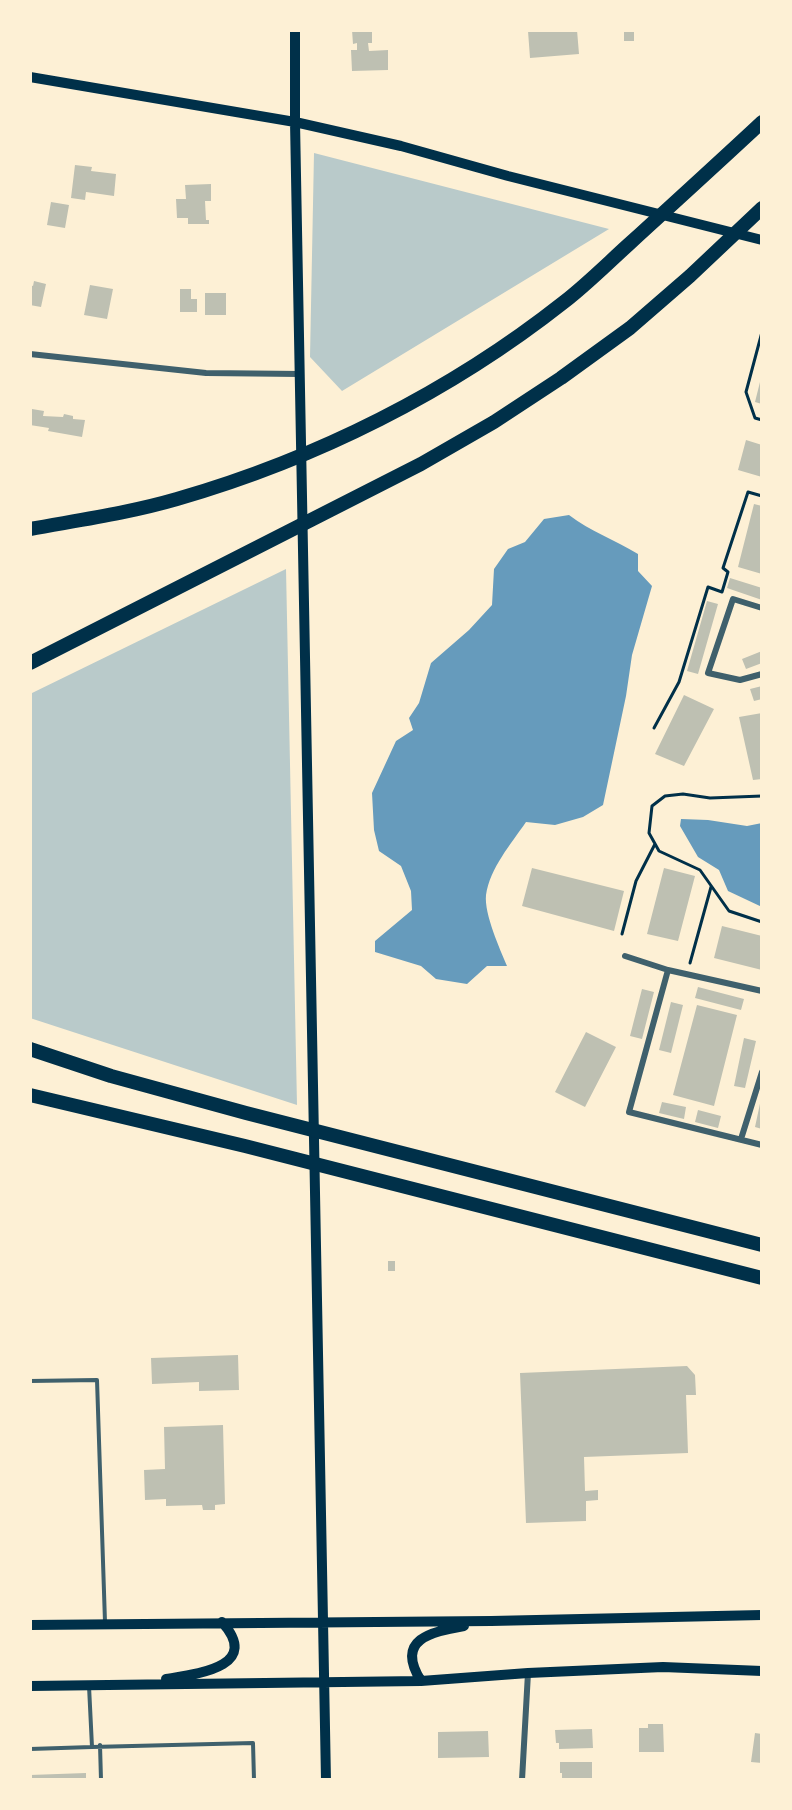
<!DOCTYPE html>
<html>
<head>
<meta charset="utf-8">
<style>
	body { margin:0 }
	#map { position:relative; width:792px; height:1810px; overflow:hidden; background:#fdf0d5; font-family:"Golos Text",sans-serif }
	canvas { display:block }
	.frame { position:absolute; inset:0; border:32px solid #fdf0d5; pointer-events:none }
</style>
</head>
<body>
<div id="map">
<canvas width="792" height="1810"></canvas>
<div class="frame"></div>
</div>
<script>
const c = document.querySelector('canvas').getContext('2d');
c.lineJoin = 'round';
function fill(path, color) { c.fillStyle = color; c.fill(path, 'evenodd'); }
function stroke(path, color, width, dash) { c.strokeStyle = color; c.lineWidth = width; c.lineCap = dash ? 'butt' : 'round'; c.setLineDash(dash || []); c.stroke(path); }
fill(new Path2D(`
	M314,153l295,76 -267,162 -32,-34z
	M286,569l11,536 -267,-87v-324z`), '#b9caca');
fill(new Path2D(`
	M569,515c21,16 46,25 69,39v17l14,15 -20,69 -6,41 -23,109 -20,12 -28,8 -29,-3c-15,22 -36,46 -40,73 -2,19 14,54 21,71h-20l-20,18 -31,-5 -15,-13 -46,-14v-11l37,-31 -1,-19 -10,-25 -22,-15 -5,-21 -2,-37 24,-52 17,-11 -4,-12 10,-15 12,-40 38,-33 23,-25 2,-36 14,-20 17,-7 19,-23z
	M681,819l27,1 39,6 15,-3v84l-34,-16 -9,-21 -21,-13 -18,-31z`), '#669bbc');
fill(new Path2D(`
	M352,30h20v13h-4l1,8 19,-1v20l-36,1 -1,-21h6v-7l-4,1z
	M545,30h32l2,24 -49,4 -2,-27z
	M634,30v11h-10v-10z
	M75,165l17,2 -1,4 25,3 -2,22 -28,-4 -1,8 -14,-2z
	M211,184v17h-6l1,19h3v4h-21v-6h-11l-1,-19h10l-1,-14z
	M51,202l18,3 -4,23 -18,-3z
	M34,281l12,3 -5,23 -11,-2v-20l3,1z
	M90,285l23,4 -6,30 -23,-4z
	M180,289h11v10h6v13h-17z
	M205,293h21v22h-21z
	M761,378h1v26l-7,-2z
	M32,409l12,2 -1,5 20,1 1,-3 9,2v3l12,1 -3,17 -34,-6 1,-3 -19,-3z
	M746,440l16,5v32l-24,-7z
	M754,504l8,2v68l-24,-7z
	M730,578l32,10v12l-35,-12z
	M707,601l11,3 -20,70 -11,-3z
	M762,651v12l-16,6 -4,-10z
	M762,686v13l-8,2 -4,-12z
	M684,695l30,14 -30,57 -29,-12z
	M762,713v66l-9,1 -14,-63z
	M532,868l92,23 -10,40 -92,-25z
	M664,868l31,8 -17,65 -31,-7z
	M722,926l40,10v34l-48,-12z
	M698,987l46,12 -3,11 -46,-12z
	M642,989l12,3 -12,47 -12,-3z
	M671,1002l12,3 -12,48 -12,-3z
	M697,1005l40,10 -23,91 -41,-11z
	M586,1032l30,15 -31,60 -30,-15z
	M744,1038l12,3 -11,47 -11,-2z
	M761,1099h1v30l-7,-2z
	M662,1102l24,5 -2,12 -25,-6z
	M698,1110l23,6 -3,12 -23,-6z
	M388,1261h7v10h-7z
	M238,1355l1,35 -40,1v-9l-47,2 -1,-26z
	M687,1366l8,9 1,20h-10l2,58 -104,4 1,34 13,-1v10l-12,1v20l-60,2 -6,-150z
	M223,1425l2,79 -10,1v5h-12l-1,-5 -36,1v-7l-21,1 -1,-30 21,-1 -1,-42z
	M648,1724h15l1,28h-25v-24h9z
	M592,1729l1,19 -34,1v-6h-3l-1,-13z
	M488,1731l1,26 -51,1v-26z
	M755,1733l7,1v29l-11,-1z
	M560,1762h32v18h-30v-7h-2z
	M86,1773v7h-56v-5z`), '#bec0b2');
stroke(new Path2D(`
	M762,332l-16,60 9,26 7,2
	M654,728l25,-46 29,-95 14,5 6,-20 -5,-4 25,-76 14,4
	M762,796l-52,2 -27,-4 -18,2 -13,10 -3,27 10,18 41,19 29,41 33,11
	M622,934l14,-53 19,-37
	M690,963l21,-76`), '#003049', 3);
stroke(new Path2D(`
	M30,1381l67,-1 8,242
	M89,1686l3,61 161,-4 1,37
	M100,1745l1,35
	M30,1749l62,-2`), '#3f606c', 4);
stroke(new Path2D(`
	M30,354l176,19 94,1
	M762,608l-29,-9 -25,74 32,7 22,-6
	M625,956l43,14 -39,142 133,33
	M668,970l94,21
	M741,1139l21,-67
	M522,1780l6,-107`), '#3f606c', 6);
stroke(new Path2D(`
	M295,30v92l31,1658
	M30,77l265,45 106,24 107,30 254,64
	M30,1625l461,-4 271,-6
	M166,1679c31,-5 96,-12 56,-57
	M421,1681c-26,-42 10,-49 43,-55
	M30,1686l391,-5 107,-8 135,-6 99,4`), '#003049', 10);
stroke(new Path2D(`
	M30,529c49,-9 99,-16 147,-30 139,-40 273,-107 387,-197 22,-17 43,-38 64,-57 45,-41 90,-82 134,-123
	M30,663l391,-199 73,-42 67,-44 69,-50 60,-52 72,-68
	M30,1049l81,27 135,37 516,132
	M30,1095l215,51 517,132`), '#003049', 14);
</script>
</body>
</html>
